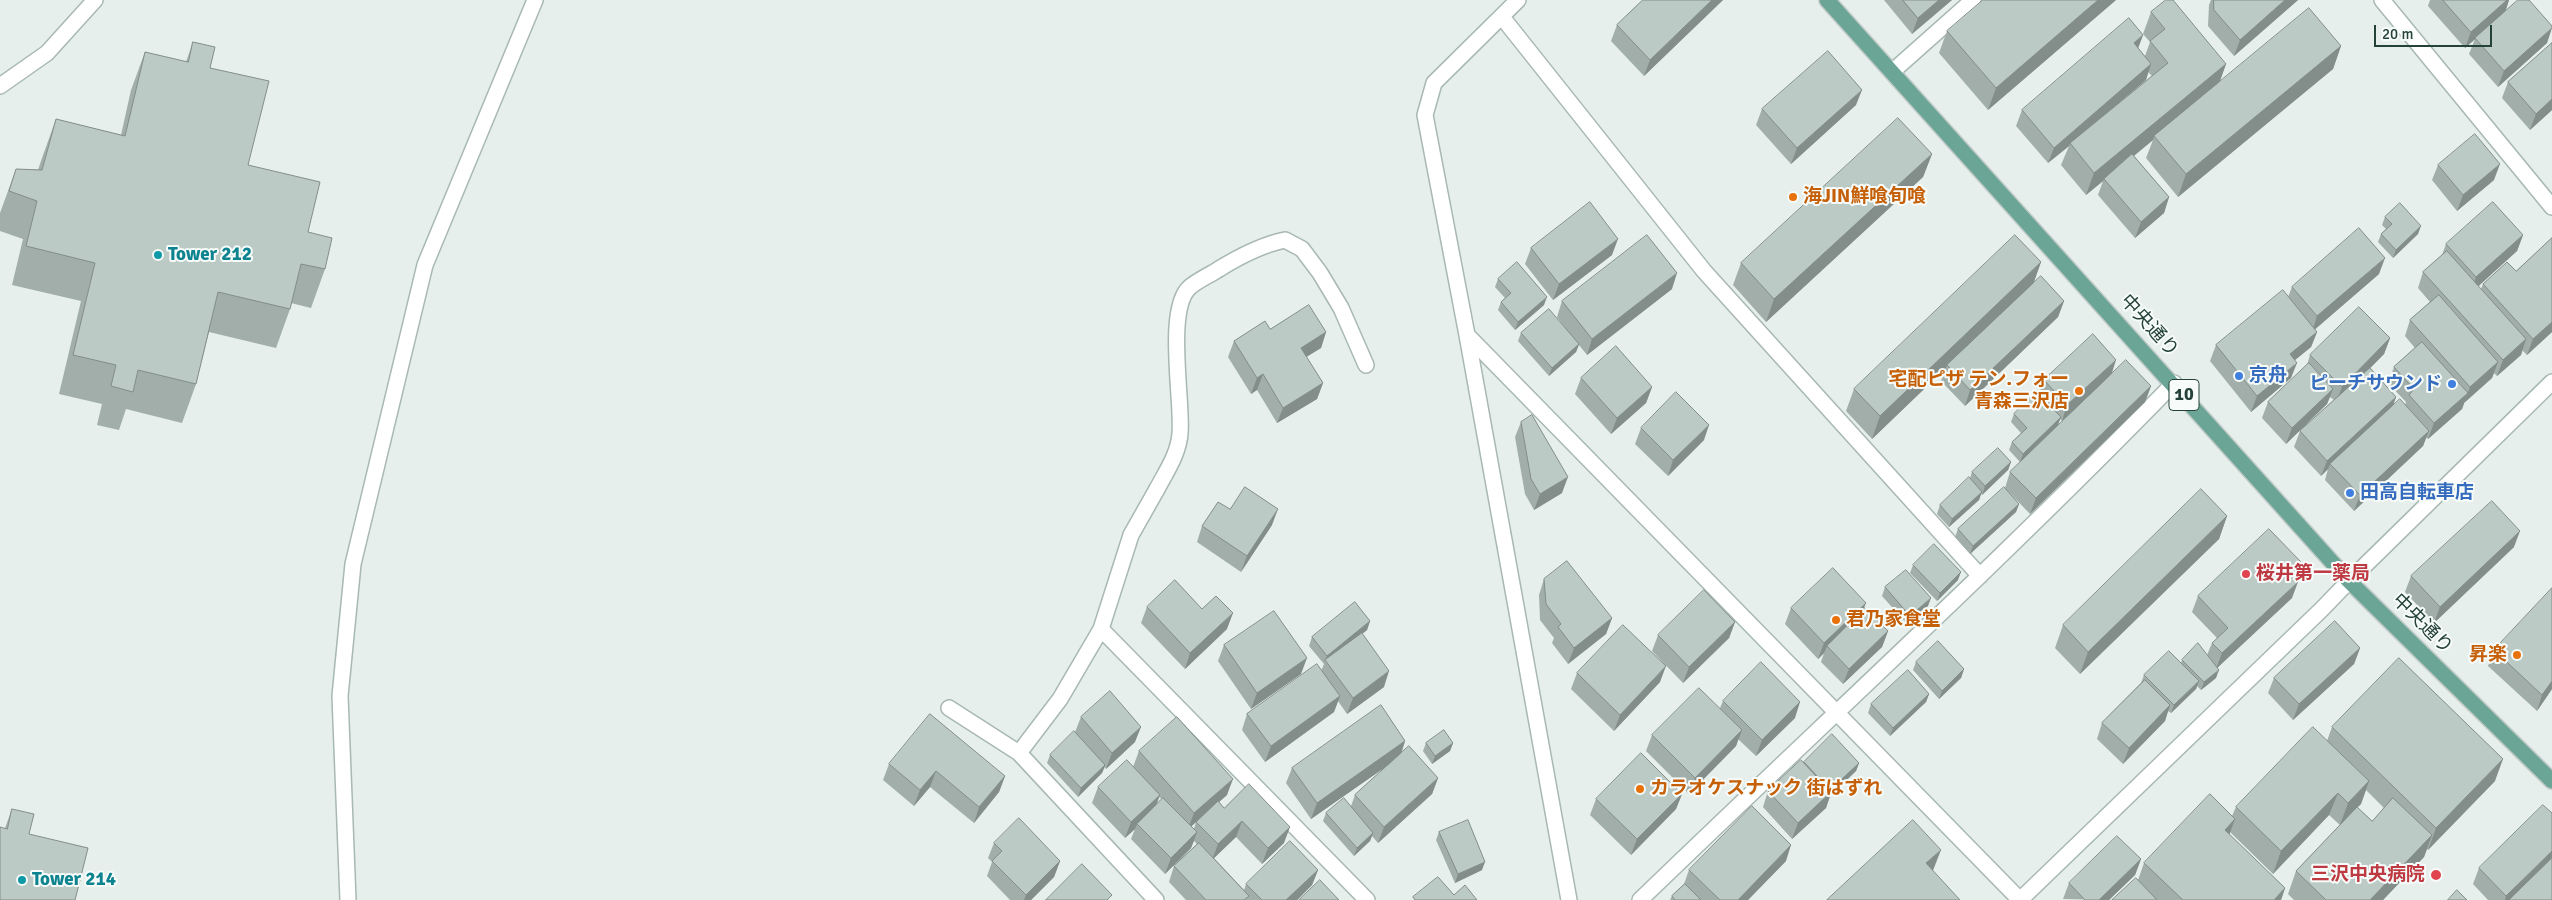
<!DOCTYPE html>
<html>
<head>
<meta charset="utf-8">
<style>
	body { margin:0 }
	#map { position:relative; width:2552px; height:900px; overflow:hidden; background:#e6efeb; font-family:Signika,sans-serif }
	canvas { display:block }
	.scale { position:absolute; left:2374px; top:25px; width:118px; height:22px; box-sizing:border-box; border:2px solid #24423a; border-top:0; padding-left:6px; font-size:15px; line-height:18px; white-space:nowrap; color:#24423a; -webkit-text-stroke:4px #f7fbf9; paint-order:stroke }
</style>
</head>
<body>
<div id="map">
<canvas width="2552" height="900"></canvas>
<div class="scale">20 m</div>
</div>
<script>
const c = document.querySelector('canvas').getContext('2d');
c.lineJoin = 'round';
function stroke(path, color, width, dash) { c.strokeStyle = color; c.lineWidth = width; c.lineCap = dash ? 'butt' : 'round'; c.setLineDash(dash || []); c.stroke(path); }
function fill(path, color) { c.fillStyle = color; c.fill(path, 'evenodd'); }
function write(font, color, halo, rows, align = 'center') {
  c.font = font + ' Signika,"Noto Sans JP",sans-serif'; c.lineWidth = 4; c.setLineDash([]); c.textBaseline = 'middle'; c.strokeStyle = halo; c.fillStyle = color; for (const [text, x, y, turn = 0] of rows) {
    c.save(); c.translate(x, y); c.rotate((+turn || 0) * Math.PI / 180); c.textAlign = isNaN(turn) ? turn : align; if (halo) c.strokeText(text, 0, 0); c.fillText(text, 0, 0); c.restore();
  }
}
const service = new Path2D(`
	M1157,489c9,-17 22,-36 23,-56 3,-31 -15,-125 10,-146 8,-7 20,-12 29,-18 21,-13 42,-24 66,-29l17,9 18,24 21,35 25,57`);
const minor = new Path2D(`
	M1518,0l-84,83 -9,32 42,220 102,565
	M2382,0l170,207
	M1502,17l202,254 276,305
	M1893,71l80,-71
	M0,86l47,-33 48,-53
	M1467,335l553,565
	M1101,629l266,271
	M949,708l70,45 137,147
	M1019,753l41,-54 41,-70 30,-94 26,-46
	M1640,900c178,-172 361,-339 534,-517
	M2020,900l302,-291 27,-28`);
const tertiary = new Path2D(`
	M2349,581l203,-199
	M348,900l-8,-204 13,-132 72,-299 110,-265`);
const primary = new Path2D(`
	M1827,0l522,581 203,200`);
stroke(service, '#a8b8b2', 18);
stroke(minor, '#a8b8b2', 18);
stroke(tertiary, '#a8b8b2', 18);
stroke(primary, '#c2cac8', 18);
stroke(service, '#fff', 15);
stroke(minor, '#fff', 15);
stroke(tertiary, '#fff', 15);
stroke(primary, '#6aa596', 15);
fill(new Path2D(`
	M1643,0h80l-79,76 -33,-35 6,-16z
	M1884,0h68l-40,34z
	M2116,0l-128,110 -49,-57 8,-22z
	M2211,0h87l-64,56 -26,-30 1,-21z
	M2430,0h79l-4,11 42,32 -49,44 -29,-33 6,-15 -10,9 -37,-42z
	M2151,12l75,52 -7,18 122,-36 -8,23 -155,128 -32,-39 7,-18 -19,16 35,41 -5,16 -29,25 -37,-43 5,-14 -17,14 -25,-30 8,-19 -21,17 -32,-37 6,-16 121,-75 -5,13 7,8 5,-14 -7,-8zM2148,72l4,4 -37,30 31,-26z
	M193,42l17,26 38,97 60,67 17,37 -14,39 -20,-5 -1,6 -14,39 -67,-16 -13,52 -14,39 -56,-14 -7,21 -22,-5 5,-21 -43,-10 22,-93 -69,-16 11,-46 -23,-8v-18l16,-44 22,1 4,-12 14,-39 65,16 10,-45 14,-38 41,10z
	M2552,43v67l-22,20 -28,-32 6,-16z
	M1856,105l-65,59 -35,-39 6,-16z
	M1932,154l-9,23 -157,145 -33,-37 8,-22z
	M2438,165l56,15 -37,31 -25,-31z
	M2385,217l33,17 -25,24 -15,-16 3,-8 5,-5 -4,-4z
	M2523,235l-6,16 -39,35 3,3 2,-5 33,-13 36,-33v94l-25,23 -5,-5 -1,5 -24,21 -3,-3 -2,5 -28,25 -2,6 -34,30 -2,-2 -3,9 -69,65 -29,-31 3,-11 -7,7 -27,-29 6,-16 34,-31 -4,-3 -3,7 -41,40 -24,-26 6,-16 39,-37 3,-10 80,-17 -6,16 -14,14 26,29 -3,9 12,-1 1,-3 -18,-19 6,-16 21,-19 -10,-12 5,-16 20,-18 -12,-14 5,-16 19,-17 4,-11z
	M1531,248l81,7 -59,45 -28,-36z
	M2041,262l-8,21 31,18 -6,16 -93,89 -24,-25 5,-13 -74,71 -26,-28 8,-22z
	M2379,274l-64,55 2,3 -6,15 -16,13 -4,18 -40,34 -41,-51 6,-16 72,-48 4,-10z
	M1498,279l46,26 -29,25 -17,-20 3,-8 4,-4 -10,-11z
	M1672,289l-85,66 -8,-10 -3,7 -27,24 -31,-35 3,-8 45,-4 -9,-12 5,-16z
	M1270,329l56,3 -5,16 -15,9 17,26 -6,16 -40,24 -20,-33 -6,4 -23,-37 6,-16z
	M2111,374l40,12 -6,16 -115,112 -22,-23 11,13 -3,8 -46,42 -15,-17 3,-8 47,-41 5,-16 79,-76 -27,25 -2,-2 -2,6 -38,37 -11,-12 3,-8 9,-9 -10,-11 3,-8 25,-20 5,-14z
	M1581,378l71,9 -6,16 -35,31 -36,-40z
	M1521,422l41,71 -28,17 -9,-16 -10,-57z
	M1641,428l63,12 -36,36 -33,-32z
	M2011,462l-3,8 -26,25 -1,-2 -2,7 -30,27 -12,-13 3,-9 30,-27 2,-6z
	M1230,509l42,16 -31,47 -44,-30 5,-16z
	M2227,516l-8,23 -139,135 -25,-26 8,-23z
	M2514,547l-80,76 -29,-31 6,-16z
	M1913,565l45,15 -21,21 -27,-28z
	M1544,579l68,39 -6,16 -38,30 -16,-21 2,-5 -14,-18 -1,-25z
	M1885,587l43,19 -21,18 -25,-28z
	M2198,596l94,2 -75,70 -1,10 -15,12 -4,-4 -1,3 -25,24 -3,-2 -3,10 -42,43 -26,-25 5,-16 39,-40 3,-8 37,-12 1,-3 25,-5 5,-12 5,-5 -25,-26z
	M1147,607l55,2 25,20 -42,40 -44,-46z
	M1791,608l72,2 25,21 -6,16 -39,37 -22,-22 3,-9 -6,6 -33,-35z
	M1370,621l-3,9 -5,4 22,53 -37,27 -9,-13 -4,11 -69,50 -23,-32 5,-16 74,-43 3,-7 -15,-18 3,-9z
	M1735,622l-6,16 -46,45 -31,-32 6,-16z
	M1224,645l77,29 -50,35 -33,-48z
	M2360,648l-6,16 -61,56 -25,-27 6,-15z
	M2494,650l58,39 -15,22 -49,-45z
	M1916,662l48,7 -3,9 -22,21 -26,-29z
	M1577,673l83,9 -46,49 -43,-42z
	M1929,694l-3,8 -36,34 -22,-23 3,-9z
	M1723,701l72,17 -39,38 -18,-17 -2,7 -47,48 -43,-43 6,-16 68,-27z
	M1081,717l54,25 -29,27 -1,-2 -3,6 -24,24 -31,-34 3,-8 25,-23z
	M2332,727l163,54 -67,69 -1,-1 -3,8 -41,43h-89l-6,-6 8,-23 44,-46 -11,-10 -56,59 -43,-42 -1,3 56,53 -4,12h-169l26,-20 6,-17 88,-47 4,-9 91,-66zM2366,790l18,18 -12,13 -15,-14 4,-3z
	M1405,741l-4,13 37,24 -6,16 -54,49 -6,-7 -2,5 -16,15 -31,-35 3,-8 25,-7 4,-11 34,-31 -78,55 -25,-36 6,-15z
	M1426,743h27l-3,8 -18,13 -9,-13z
	M1139,751l88,44 -8,7 5,6 60,35 -22,21 -26,-27 -22,21 30,32 2,-6 72,-14 -6,15 -15,15h-111l-17,-18 5,-16 23,-22 -3,-3 -3,7 -26,26 -34,-35 4,-10 -10,9 -33,-35 6,-16 35,-20zM1159,797l3,2 -6,5zM1196,822l-2,7 -3,-2z
	M1804,762l55,1 -3,8 -26,25 -4,12 -34,31 -29,-32 5,-16z
	M889,764l116,12 -6,16 -25,31 -44,-36 -16,19 -31,-26z
	M1682,794l-6,15 -45,46 -41,-40 6,-16z
	M12,809l17,25 -24,-6z
	M1439,832l43,38 -27,13 -19,-43z
	M994,843l66,18 -6,16 -23,23h-21l-23,-24 5,-14 -4,-4z
	M2141,859l-6,16 -26,25 -46,-1 6,-16z
	M1786,861l-38,39h-78l2,-4 12,-12 5,-14z
	M2479,868l73,32h-64l-15,-16z`), '#a1aea9');
fill(new Path2D(`
	M1712,0h11l-79,76 6,-16z
	M1939,0h13l-40,34 6,-16z
	M2098,0h18l-128,110 8,-22z
	M2285,0h13l-64,56 6,-16z
	M2507,0h2l-4,13 -40,35 6,-16z
	M2552,28l-5,15 -49,44 6,-16z
	M2143,35l-6,16 -3,-8z
	M2341,46l-8,23 -155,128 8,-23z
	M2151,64l-5,16 -76,64v-1l-1,3 -21,17 6,-15z
	M2226,64l-8,23 -64,49 -1,4 -49,40v-1l-1,2 -17,14 8,-22z
	M1862,90l-6,15 -65,59 6,-16z
	M2552,99v11l-22,20 6,-16z
	M1932,154l-9,23 -157,145 8,-23z
	M2500,164l-6,16 -37,31 6,-16z
	M2169,197l-5,16 -29,25 6,-16z
	M2421,226l-3,8 -25,24 3,-8z
	M2523,235l-6,16 -46,42 5,-16z
	M1618,239l-6,16 -59,45 6,-16z
	M2385,258l-6,16 -67,58 5,-16z
	M2041,262l-8,23 -86,80 -1,3 -74,71 8,-23z
	M1677,273l-5,16 -85,66 5,-16z
	M1547,297l-3,8 -29,25 3,-8z
	M2064,301l-6,16 -93,89 5,-16z
	M2552,322v10l-25,23 6,-16z
	M1326,332l-5,16 -26,16 6,-16z
	M2317,332l-6,15 -27,22 6,-15z
	M2390,338l-6,16 -48,49 6,-16z
	M2526,339l-5,16 -24,21 6,-16z
	M1579,344l-3,8 -27,24 3,-8z
	M2116,360l-5,16 -49,45 5,-16z
	M2498,362l-6,16 -28,25 6,-16z
	M2297,363l-6,15 -40,34 6,-16z
	M1263,374l-6,16 -6,4 6,-16z
	M1323,383l-6,16 -40,24 6,-15z
	M2151,386l-6,16 -115,112 6,-16z
	M1652,387l-6,16 -35,31 6,-16z
	M2333,389l-6,15 -41,40 6,-16z
	M2468,393l-6,16 -34,30 6,-16z
	M2396,397l-6,16 -60,51 -2,5 -7,7 6,-15z
	M2061,417l-3,8 -38,37 3,-8z
	M1709,425l-5,15 -36,36 5,-16z
	M2429,431l-6,15 -69,65 6,-16z
	M2011,462l-3,8 -26,25 3,-9z
	M1568,477l-6,16 -28,17 6,-16z
	M1982,492l-3,8 -30,27 3,-8z
	M2019,504l-3,8 -46,42 3,-8z
	M1278,509l-6,16 -31,47 6,-16z
	M2227,516l-8,23 -139,135 8,-22z
	M2520,531l-6,16 -80,76 6,-16z
	M1961,572l-3,8 -21,21 3,-8z
	M2298,582l-6,16 -76,71 6,-16z
	M1931,598l-3,8 -21,18 3,-8z
	M1866,603l-6,15 -33,28 -3,7 -6,6 6,-16z
	M1233,613l-6,16 -42,40 5,-16z
	M1612,618l-6,16 -38,30 6,-16z
	M1370,621l-3,9 -40,32 -2,-2 2,-4z
	M1735,622l-6,16 -46,45 6,-16z
	M1888,631l-6,16 -39,37 6,-15z
	M2360,648l-6,16 -61,56 6,-16z
	M1307,658l-6,16 -50,35 6,-16z
	M1666,666l-6,16 -46,49 6,-16z
	M1964,669l-3,9 -22,21 3,-8z
	M2219,670l-3,8 -15,12 3,-8z
	M1389,671l-5,16 -37,27 6,-16z
	M2199,681l-3,8 -25,24 3,-8z
	M2552,681v8l-15,22 5,-16z
	M1929,694l-3,8 -36,34 3,-8z
	M1340,696l-6,16 -69,50 6,-16z
	M1800,702l-5,16 -39,38 6,-16z
	M2170,705l-5,16 -42,43 6,-16z
	M1141,727l-6,15 -29,27 6,-16z
	M1742,730l-6,16 -47,48 6,-16z
	M1405,741l-5,16 -89,62 6,-16z
	M1453,743l-3,8 -18,13 3,-8z
	M2503,759l-8,22 -67,69 8,-22z
	M1859,763l-3,8 -26,25 -4,12 -34,31 6,-16 31,-32z
	M1105,765l-3,8 -24,24 3,-9z
	M936,771l-6,16 -16,19 6,-16z
	M1005,776l-6,16 -25,31 5,-16z
	M1438,778l-6,16 -54,49 6,-16z
	M1233,779l-6,16 -39,34 6,-16z
	M2369,781l-8,23 -21,21 8,-22z
	M2338,793l-9,22 -56,59 8,-23z
	M1682,794l-6,15 -45,46 6,-16z
	M1160,795l-6,16 -17,13 -2,5 -10,9 6,-16z
	M2235,819l-8,22 -2,-11z
	M1242,821l-6,16 -24,23 6,-16z
	M1290,827l-6,16 -22,21 6,-16z
	M1197,832l-6,16 -26,26 6,-16z
	M1373,833l-3,8 -16,15 3,-8z
	M2432,835l-8,22 -41,43h-13z
	M1791,845l-5,16 -38,39h-10z
	M1941,850l-9,23 -6,-10z
	M2552,851v11l-39,38h-8l1,-4z
	M2141,859l-6,16 -26,25h-10z
	M1060,861l-6,16 -23,23h-7l2,-5z
	M1485,862l-3,8 -27,13 3,-9z
	M1318,870l-6,15 -15,15h-11z
	M2285,888l-4,12h-7z`), '#838d89');
const building = new Path2D(`
	M1643,0h69l-62,60 -33,-35z
	M1903,0h36l-21,18z
	M1983,0h115l-102,88 -49,-57z
	M2166,0h7l53,64 -132,109 -24,-30 98,-80 -18,-22 15,-12 -14,-17z
	M2214,0h71l-45,40 -26,-30z
	M2443,0h64l-36,32z
	M2518,0h11l23,26v2l-48,43 -29,-33z
	M2309,8l32,38 -155,128 -32,-38z
	M2129,18l14,17 -9,8 17,21 -97,84 -32,-38z
	M193,42l22,5 -5,21 59,13 -21,84 72,17 -12,50 24,6 -7,31 -24,-5 -11,45 -72,-17 -22,92 -58,-14 -5,22 -22,-6 5,-21 -43,-10 22,-92 -69,-17 11,-45 -28,-10 7,-22 26,1 14,-51 69,17 20,-84 43,10z
	M2552,43v56l-16,15 -28,-32z
	M1828,51l34,39 -65,58 -35,-39z
	M1898,118l34,36 -158,145 -33,-36z
	M2475,134l25,30 -37,31 -25,-30z
	M2132,154l37,43 -28,25 -37,-43z
	M1590,202l28,37 -59,45 -28,-36z
	M2493,202l30,33 -47,42 -30,-33z
	M2400,203l21,23 -25,24 -15,-16 11,-10 -7,-7z
	M2359,228l26,30 -68,58 -25,-29z
	M1647,235l30,38 -85,66 -30,-38z
	M2015,235l26,27 -161,154 -26,-27z
	M2552,238v84l-19,17 -50,-55 24,-22 9,9z
	M2447,251l79,88 -23,21 -80,-88z
	M1517,262l30,35 -29,25 -17,-20 10,-9 -13,-14z
	M2041,276l23,25 -94,89 -23,-25z
	M2283,290l34,42 -27,22 7,9 -40,33 -41,-51z
	M2439,295l59,67 -28,25 -60,-67z
	M1309,305l17,27 -25,16 22,35 -40,25 -20,-34 -6,4 -23,-37 31,-20 5,8z
	M2359,307l31,31 -48,49 -32,-32z
	M1549,309l30,35 -27,24 -31,-35z
	M2093,334l23,26 -49,45 -23,-25z
	M2422,342l46,51 -34,30 -25,-28 5,-6 -20,-22z
	M1616,346l36,41 -35,31 -36,-40z
	M2126,360l25,26 -115,112 -26,-26z
	M2309,363l24,26 -41,39 -24,-26z
	M2370,368l26,29 -69,64 -27,-30z
	M1676,392l33,33 -36,35 -32,-32z
	M2036,392l25,25 -38,37 -11,-12 15,-14 -13,-14z
	M2400,399l29,32 -69,64 -30,-31z
	M1532,415l36,62 -28,17 -9,-15 -10,-57z
	M1998,448l13,14 -26,24 -13,-14z
	M1969,477l13,15 -30,27 -12,-14z
	M1245,487l33,22 -31,47 -45,-30 16,-24 12,7z
	M2004,487l15,17 -46,42 -15,-17z
	M2201,489l26,27 -139,136 -25,-27z
	M2492,501l28,30 -80,76 -29,-31z
	M2269,529l32,33 -3,20 -76,71 -10,-10 16,-15 -30,-32z
	M1934,544l27,28 -21,21 -27,-28z
	M1567,561l45,57 -38,30 -16,-21 3,-3 -15,-20 -2,-25z
	M1833,568l33,35 -42,40 -33,-35z
	M1906,570l25,28 -21,18 -25,-29z
	M1175,580l27,29 14,-13 17,17 -43,40 -43,-46z
	M2552,588v93l-10,14 -48,-45z
	M1704,590l31,32 -46,45 -31,-32z
	M1355,602l15,19 -43,35 -15,-19z
	M1865,608l23,23 -39,38 -22,-23z
	M1274,611l33,47 -50,35 -33,-48z
	M2335,621l25,27 -61,56 -25,-26z
	M1623,625l43,41 -46,49 -43,-42z
	M1362,633l27,38 -36,27 -28,-38z
	M1938,641l26,28 -22,22 -26,-29z
	M2198,643l21,27 -15,12 -22,-22z
	M2169,651l30,30 -25,24 -30,-30z
	M2399,658l104,101 -67,69 -104,-101z
	M1761,662l39,40 -38,38 -39,-39z
	M1317,664l23,32 -69,50 -24,-32z
	M1908,670l21,24 -36,34 -22,-24z
	M2145,680l25,25 -41,43 -27,-25z
	M1699,688l43,42 -47,48 -43,-43z
	M1110,691l31,36 -29,26 -31,-36z
	M1381,705l24,36 -88,62 -25,-35z
	M930,714l75,62 -26,31 -43,-36 -16,19 -31,-26z
	M1177,717l56,62 -39,34 -55,-62z
	M2313,727l56,54 -21,22 -10,-10 -57,58 -45,-44z
	M1444,730l9,13 -18,13 -9,-13z
	M1074,731l31,34 -24,23 -31,-33z
	M1832,734l27,29 -29,27 -26,-28z
	M1409,746l29,32 -54,49 -29,-32z
	M1641,753l41,41 -45,45 -41,-40z
	M1127,760l33,35 -29,27 -33,-35z
	M1801,760l30,32 -33,31 -30,-32z
	M1249,784l41,43 -22,21 -26,-27 -24,23 -22,-22 22,-21 6,7z
	M2210,794l25,25 -10,11 60,58 -11,12h-91l-39,-37z
	M1163,798l34,34 -26,26 -34,-34z
	M1344,798l29,35 -16,15 -31,-35z
	M2393,798l39,37 -62,65h-44l-30,-29 61,-64 15,14z
	M2543,805l9,8v38l-46,45 -27,-28z
	M1752,806l39,39 -53,55h-18l-31,-30z
	M12,809l22,5 -5,20 59,14 -13,52h-75v-73l7,2z
	M1019,818l41,43 -34,34 -34,-34 10,-10 -8,-8z
	M1468,820l17,42 -27,12 -19,-42z
	M1913,820l28,30 -15,13 34,37h-133z
	M2117,836l24,23 -42,41h-14l-16,-17z
	M1290,841l28,29 -32,30h-24l-16,-16z
	M1199,843l50,53 -5,4h-38l-32,-34z
	M2552,858v42h-43z
	M1082,864l30,31 -5,5h-61z
	M1438,877l16,18 11,-10 12,15h-62l-2,-3z
	M2136,878l21,22h-45z
	M1320,880l19,20h-40z
	M1685,884l16,16h-26l-3,-4z
	M2457,890l10,10h-19z`);
fill(building, '#bbcac4');
stroke(building, '#838d89', 1);
for (const [x, y, r, color] of [
	[1793,197,5,"#e8710a"],
	[158,255,5,"#0f9aa8"],
	[2239,376,5,"#3f7fe0"],
	[2452,384,5,"#3f7fe0"],
	[2079,391,5,"#e8710a"],
	[2350,493,5,"#3f7fe0"],
	[2246,574,5,"#e0444e"],
	[1836,620,5,"#e8710a"],
	[2517,655,5,"#e8710a"],
	[1640,789,5,"#e8710a"],
	[2436,875,6,"#e0444e"],
	[22,880,5,"#0f9aa8"]
]) { const dot = new Path2D(); dot.arc(x, y, r, 0, 2 * Math.PI); c.fillStyle = color; c.fill(dot); stroke(dot, '#f7fbf9', 2); }
for (const [x, y, w] of [
	[2184,395,30]
]) { const box = new Path2D(); box.roundRect(x - w / 2, y - 15.5, w, 31, 4); c.fillStyle = '#f7fbf9'; c.fill(box); stroke(box, '#24423a', 1); }
write('bold 18px', '#24423a', null, [
	["10",2184,395]
]);
write('bold 19px', '#c56008', '#f7fbf9', [
	["海JIN鮮喰旬喰",1803,197],
	["宅配ピザ テン.フォー",2069,380,"right"],
	["青森三沢店",2069,402,"right"],
	["君乃家食堂",1846,620],
	["昇楽",2507,655,"right"],
	["カラオケスナック 街はずれ",1650,789]
], 'left');
write('bold 19px', '#0d838f', '#f7fbf9', [
	["Tower 212",168,255],
	["Tower 214",32,880]
], 'left');
write('19px', '#24423a', '#f7fbf9', [
	["中央通り",2149,326,48],
	["中央通り",2422,624,45]
]);
write('bold 19px', '#366cbe', '#f7fbf9', [
	["京舟",2249,376],
	["ピーチサウンド",2442,384,"right"],
	["田高自転車店",2360,493]
], 'left');
write('bold 19px', '#be3a42', '#f7fbf9', [
	["桜井第一薬局",2256,574],
	["三沢中央病院",2425,875,"right"]
], 'left');
</script>
</body>
</html>
